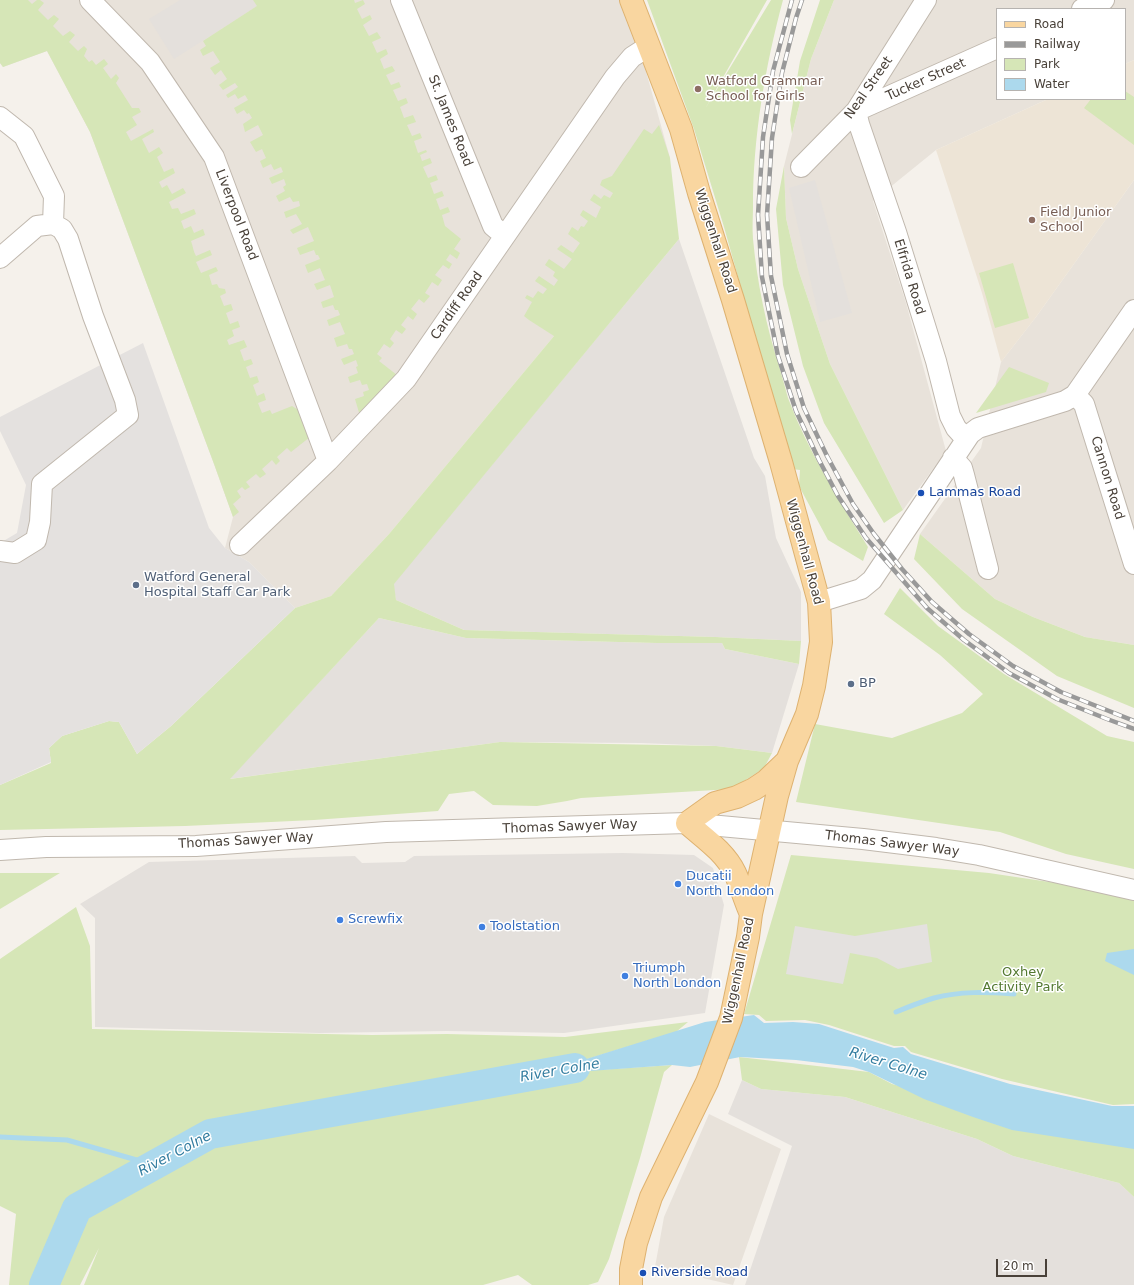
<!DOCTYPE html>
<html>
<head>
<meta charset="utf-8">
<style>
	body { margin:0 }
	#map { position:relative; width:1134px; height:1285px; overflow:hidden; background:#f5f1eb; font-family:"DejaVu Sans",sans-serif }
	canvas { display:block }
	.legend { position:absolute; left:996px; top:8px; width:130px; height:92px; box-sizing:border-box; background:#fff; border:1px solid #b6b3b0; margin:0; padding:5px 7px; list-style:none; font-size:12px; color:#494139 }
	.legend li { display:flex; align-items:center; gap:8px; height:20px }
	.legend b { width:20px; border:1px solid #b6b3b0 }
	.scale { position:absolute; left:996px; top:1259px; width:51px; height:18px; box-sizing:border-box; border:2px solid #494139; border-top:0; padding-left:5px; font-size:12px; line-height:14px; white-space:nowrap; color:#494139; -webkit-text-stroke:3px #fff; paint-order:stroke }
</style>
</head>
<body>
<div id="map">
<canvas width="1134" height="1285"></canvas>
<ul class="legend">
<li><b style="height:5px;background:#f9d6a0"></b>Road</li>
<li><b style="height:5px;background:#999"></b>Railway</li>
<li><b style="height:11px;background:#d6e6b7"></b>Park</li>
<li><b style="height:11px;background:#acd9ed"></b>Water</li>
</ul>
<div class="scale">20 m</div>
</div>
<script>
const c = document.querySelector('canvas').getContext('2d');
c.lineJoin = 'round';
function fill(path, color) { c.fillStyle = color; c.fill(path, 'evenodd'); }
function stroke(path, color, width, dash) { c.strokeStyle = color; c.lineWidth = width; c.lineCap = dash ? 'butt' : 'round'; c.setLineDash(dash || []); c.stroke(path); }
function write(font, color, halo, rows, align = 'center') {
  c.font = font + ' "DejaVu Sans",sans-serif'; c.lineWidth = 3; c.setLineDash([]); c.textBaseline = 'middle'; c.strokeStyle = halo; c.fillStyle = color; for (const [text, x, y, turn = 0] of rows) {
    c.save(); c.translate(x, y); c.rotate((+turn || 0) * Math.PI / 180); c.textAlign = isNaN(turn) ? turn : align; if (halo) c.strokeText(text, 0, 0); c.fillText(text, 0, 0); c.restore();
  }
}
fill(new Path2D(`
	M0,0h622l16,35 9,40 23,83 -116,178 -165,198 -58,62 -36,12 -46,-46 -24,-14 8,-31 -19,-53 -124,-332 -43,-81 -44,16 -3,-4z
	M834,0h300v60l-9,4v-55h-128v90h51l-112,51 -63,51 33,102 40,148 -43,59 -73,-146 -32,-95 -12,-51 -2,-52 27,-107z
	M1134,180v465l-49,-8 -52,-20 -38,-18 -75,-65 61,-86 20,-86 35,-45z
	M709,1114l72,35 -48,136 -78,-18 9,-50z`), '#e8e2da');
fill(new Path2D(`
	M180,0h73l4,6 -83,53 -25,-40z
	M815,180l37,133 -32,9 -31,-134z
	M679,239l75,219 11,18 11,62 25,54v49l-86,-4 -251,-7 -68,-30 -3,-16z
	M379,618l87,20 191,5h65l3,6 74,15 -27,89 -56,-7 -75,-3 -141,-1 -271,37z
	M623,853l71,2 19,13 11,37 -19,108 -141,20 -117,-2 -128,2 -224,-6v-109l-15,-14 69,-42 206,-6 7,7 43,-1 9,-6z
	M742,1080l19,9 84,8 132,42 36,17 106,27 15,14v88h-389l47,-139 -64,-32z`), '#e4e0dc');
fill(new Path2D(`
	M1134,60v120l-98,137 -35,45 -19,-69 -31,-97 -15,-46 112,-51h77v-35z`), '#ede4d6');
fill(new Path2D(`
	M0,0h28l4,4 5,-4h3l4,3 -6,7 10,10 6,-5 5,4 -6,7 10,10 7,-5 5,4 -6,7 9,9 6,-5 3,3 -3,7 5,6 3,-2 4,5 8,-6 4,5 -5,4 8,11 5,-5 3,4 -3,5 16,25h7l2,4 -9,5 5,8 -11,7 5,9 22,-12 1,3 -12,7 7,14 10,-6 4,6 -6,4 7,15 9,-4 2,5 -16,9 3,6 5,-3 5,9 11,-6 3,5 -17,9 3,7 6,-1 3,6 13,-5 2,5 -15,7 3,8 7,-3 3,7 9,-4 2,6 -14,6c2,5 2,10 5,15l14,-6 2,5 -16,7 5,11 15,-6 2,4 -9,4 3,10 5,-1 2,4 6,1 1,4 -6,3 4,10 7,-2 2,6 -7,3 4,11 8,-3 2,6 -8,3 2,6 -7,4 2,5 15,-5 3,7 -7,3 4,11 7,-2 2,5 -7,3 4,11 7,-2 2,6 -6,3 4,11 7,-3 2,7 -8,3 4,10 8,-3 2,4 20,-8 8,5 10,26 -19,15 -4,-4 -10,9 3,4 -4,4 -4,-5 -10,9 4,5 -6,4 -4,-4 -10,8 4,5 -5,3 -3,-3 -5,4 4,6 -8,7 6,8 -5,4 -1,1 -19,-53 -124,-332 -43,-81 -44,16 -3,-4z
	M253,0h101l1,3 8,-3 2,4 -8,5 5,10 8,-4 2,4 -9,6 6,11 8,-4 4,6 -9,4 5,11 9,-4 2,5 -8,5 4,10 8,-3 3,5 -9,4 5,10 8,-3 2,5 -8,3 5,11 8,-3 2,5 -8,4 4,11 9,-3 3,7 -9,3 5,11 8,-3 2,5 -8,3 4,12 8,-3 1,2 -7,3 2,6 8,-3 2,5 -9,4 5,11 8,-3 2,5 -8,3 4,11 8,-3 2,5 -8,3 4,11 8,-3 2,5 -8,3 3,11 16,13 -7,10 6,4 -3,6 -7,-5 -4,6 6,4 -3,5 -6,-4 -8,10 7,5 -4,6 -6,-4 -7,11 5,3 -6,7 -5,-4 -8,10 6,5 -4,6 -5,-4 -7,9 5,4 -4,5 -6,-4 -6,9 4,4 -4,5 -6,-4 -7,10 5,4 -3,3 18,14 -37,41 -5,-17 9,-3 -1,-4 6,-2 -2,-6 -5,1 -2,-5 -10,3 -2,-6 10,-4 -2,-6 2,-1 -2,-6 -12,5 -3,-6 13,-5 -2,-5h-3l-2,-5 -10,3 -3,-9 11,-4 -5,-12 -11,4 -2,-6 13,-5 -2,-5h-3l-2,-5 -10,3 -2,-6 13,-5 -4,-12 -13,5 -3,-6 11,-4 -5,-12 -12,5 -3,-8 15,-6 -2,-4h-2l-2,-5 -14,5 -3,-7 17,-7 -6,-14 -15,7 -3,-4 12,-6 -6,-10 -10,4 -2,-6 16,-6 -1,-5 -6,1 -3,-5 -11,5 -3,-6 9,-5 -2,-4 3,-2 -2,-6 -12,5 -3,-6 14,-6 -2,-5 -7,3 -3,-6 -8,4 -3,-7 6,-3 -4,-9 -6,3 -6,-10 13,-7 -5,-10 -13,7 -2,-8 9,-6 -3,-5 -2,1 -3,-4 -7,4 -3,-6 14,-8 -3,-5 -7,4 -3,-5 -7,4 -2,-3 12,-8 -3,-4 -12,7 -4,-5 8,-6 -6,-9 -6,5 -5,-7 10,-6 -7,-11 -10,5 -3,-6 6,-4 -3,-5 54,-35z
	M647,0h120l-62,109 66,-109h12c-18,67 -30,137 -30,206 0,11 -1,22 0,33 4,43 13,86 26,127 3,10 6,21 9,32 20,53 50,101 80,149l-5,14 -35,-21 -29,-54 1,-16 -8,-1 -68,-242 -30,-98z
	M820,0h14l-23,59 -19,75 -2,-14 10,-59z
	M1125,91l9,6v48l-50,-37 7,-9h34z
	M659,125l11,33 9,81 -285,345 2,16 68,30 251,7 86,4 -2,23 -74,-15 -3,-6h-65l-191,-5 -87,-20 -149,161 270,-37 216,4 56,7 -8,15 -32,21 -151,9 -14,3 -30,5 -44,-1 -19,-14 -25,3 -11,17 -124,9 -129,6 -185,4v-45l51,-22 -2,-15 13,-12 47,-15 10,1 18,32 34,-28 124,-118 36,-12 58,-62 165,-198 -25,-16 -5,-4 8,-14 -7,-4 2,-3 6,3 5,-7 5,3 4,-5 -12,-8 4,-5 15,10 4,-6 -5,-4 2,-4 -10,-7 4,-6 15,10 8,-10 -15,-10 4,-4 12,8 7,-10 -12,-9 4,-7 6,4 3,-5 3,1 4,-6 -8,-6 3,-5 13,8 5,-11 -11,-7 4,-6 7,5 3,-4 6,3 3,-5 -13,-8 2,-5 10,-4 32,-47 8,5z
	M784,166l2,52 12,51 32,95 73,146 -19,13 -60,-100 -21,-57 -20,-81 -7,-76z
	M1013,263l16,55 -34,10 -16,-55z
	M1009,367l40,16 -3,9 -70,21z
	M920,534l75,65 38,18 52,20 49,8v63l-77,-32 -95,-67 -48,-50z
	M900,588l38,38 66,48 103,62 27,6v127l-68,-15 -66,-22 -204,-30 19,-78 77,14 70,-25 21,-19 -43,-39 -56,-41z
	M791,855l198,18 94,14 51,11v206l-21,1 -111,-26 -91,-27 -6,-6h-11l-65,-21 -24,-5 -39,1 -7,-6 -15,-1z
	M0,873h60l-60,36z
	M76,907l14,39 2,83 280,6 75,-1 118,3 123,-15 -12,10 -138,42 134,-9 -8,7 -24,86 -31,101 -11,23 -10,3h-56l-14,-10 -35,10h-399l15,-37 -19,37h-71l7,-71 -16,-8v-247z
	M739,1057l130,15 23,12 242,63v50l-15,-14 -106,-27 -36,-17 -132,-42 -84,-8 -19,-9z`), '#d6e6b7');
fill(new Path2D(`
	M143,343l66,185 16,20 24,14 46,46 -124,118 -34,28 -18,-32 -10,-1 -47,15 -13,12 2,14 -51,23v-242l17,-10 9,-48 -26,-54v-14z
	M927,924l5,38 -34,7 -21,-11 -27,-5 -7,31 -57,-10 9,-48 60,10z`), '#e4e1df');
fill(new Path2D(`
	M1134,949v26l-29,-14 2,-8z
	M754,1015l10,8 29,-1 26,2 75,24 9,-1 8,7 99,30 102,22h22v43l-122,-19 -39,-13 -49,-18 -55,-27 -16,-5 -57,-7 -56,-3 -50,10 -18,-2 -137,10 170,-53z`), '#acd9ed');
stroke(new Path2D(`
	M896,1012c12,-5 25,-10 38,-14 26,-7 53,-6 80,-4
	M0,1137l67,3 87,25`), '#acd9ed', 5);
stroke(new Path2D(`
	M44,1285l33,-77 133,-74 365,-66`), '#acd9ed', 30);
const minor = new Path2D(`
	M90,0l60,62 64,95 114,304
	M401,0l92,226 12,10
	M1082,9l22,-9
	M0,117l24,19 30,60 -1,28
	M801,167l55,-56 70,-111
	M0,258l37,-32 16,-2 9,5 6,10 25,77 32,84 3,15 -86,69 -2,38 -4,18 -21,13 -15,-2
	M1075,395l9,9 50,160
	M966,439l-10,-11 -6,-12 -14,-55 -40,-129 -37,-108 -3,-13 141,-63
	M953,458l9,10 2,7 24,94
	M240,545l88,-84 78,-82 209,-302 17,-20 17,-11
	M819,602l42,-13 11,-9 98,-146 8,-6 87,-27 10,-6 59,-85
	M0,850l46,-3 150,-1 190,-14 301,-9 176,16 73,9 43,7 155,35`);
const major = new Path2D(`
	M751,914c-6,-13 -10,-28 -16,-41 -10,-21 -31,-35 -48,-50l28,-20 22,-6 17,-8 12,-8 21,-20
	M631,1285v-16l5,-26 15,-46 56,-115 24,-64 17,-81 3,-23 26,-118 10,-35 20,-47 7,-28 7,-44 -2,-40 -38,-140 -48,-162 -34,-107 -18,-64 -50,-129`);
stroke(minor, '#c0b8ae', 22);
stroke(major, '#deb270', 24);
stroke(minor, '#fff', 20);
stroke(major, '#f9d6a0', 22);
const rail = new Path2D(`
	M792,0l-19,71 -10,66 -5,78 4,62 16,79 18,55 23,49 19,36 28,42 61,70 37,32 45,33 48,26 50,20 27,10
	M802,0l-6,18 -14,55 -10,65 -5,77 4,61 16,78 17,54 23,48 26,48 21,30 28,35 30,33 37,32 44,32 48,26 73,29`);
stroke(rail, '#999', 4.5);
stroke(rail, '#fff', 3, [9]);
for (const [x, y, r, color] of [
	[698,89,4,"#8d6e63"],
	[1032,220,4,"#8d6e63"],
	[921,493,4,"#1a4fb4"],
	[136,585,4,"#5c6f8a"],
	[851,684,4,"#5c6f8a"],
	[678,884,4,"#3f7fe0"],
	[340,920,4,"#3f7fe0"],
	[482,927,4,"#3f7fe0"],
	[625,976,4,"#3f7fe0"],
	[643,1273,4,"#1a4fb4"]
]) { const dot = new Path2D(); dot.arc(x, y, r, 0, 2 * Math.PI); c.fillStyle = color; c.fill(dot); stroke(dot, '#fff', 1.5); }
write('13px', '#494139', '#fff', [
	["Tucker Street",926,80,-24],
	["Neal Street",869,88,-55],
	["St. James Road",450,121,68],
	["Liverpool Road",236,215,69],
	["Wiggenhall Road",715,241,72],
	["Elfrida Road",909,277,73],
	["Cardiff Road",457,306,-55],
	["Cannon Road",1107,478,73],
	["Wiggenhall Road",804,552,75],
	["Thomas Sawyer Way",570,827,-2],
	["Thomas Sawyer Way",246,841,-3],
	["Thomas Sawyer Way",892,844,7],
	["Wiggenhall Road",739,971,-78]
]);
write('13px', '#785e54', '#fff', [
	["Watford Grammar",706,82],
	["School for Girls",706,97],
	["Field Junior",1040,213],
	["School",1040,228]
], 'left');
write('13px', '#164399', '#fff', [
	["Lammas Road",929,493],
	["Riverside Road",651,1273]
], 'left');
write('13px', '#4e5e75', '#fff', [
	["Watford General",144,578],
	["Hospital Staff Car Park",144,593],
	["BP",859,684]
], 'left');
write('13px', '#366cbe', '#fff', [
	["Ducatii",686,877],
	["North London",686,892],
	["Screwfix",348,920],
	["Toolstation",490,927],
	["Triumph",633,969],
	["North London",633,984]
], 'left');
write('13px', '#52782f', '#fff', [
	["Oxhey",1023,973],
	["Activity Park",1023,988]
]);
write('italic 14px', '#337da0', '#fff', [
	["River Colne",888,1064,17],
	["River Colne",560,1071,-10],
	["River Colne",175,1154,-28]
]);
</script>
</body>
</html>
